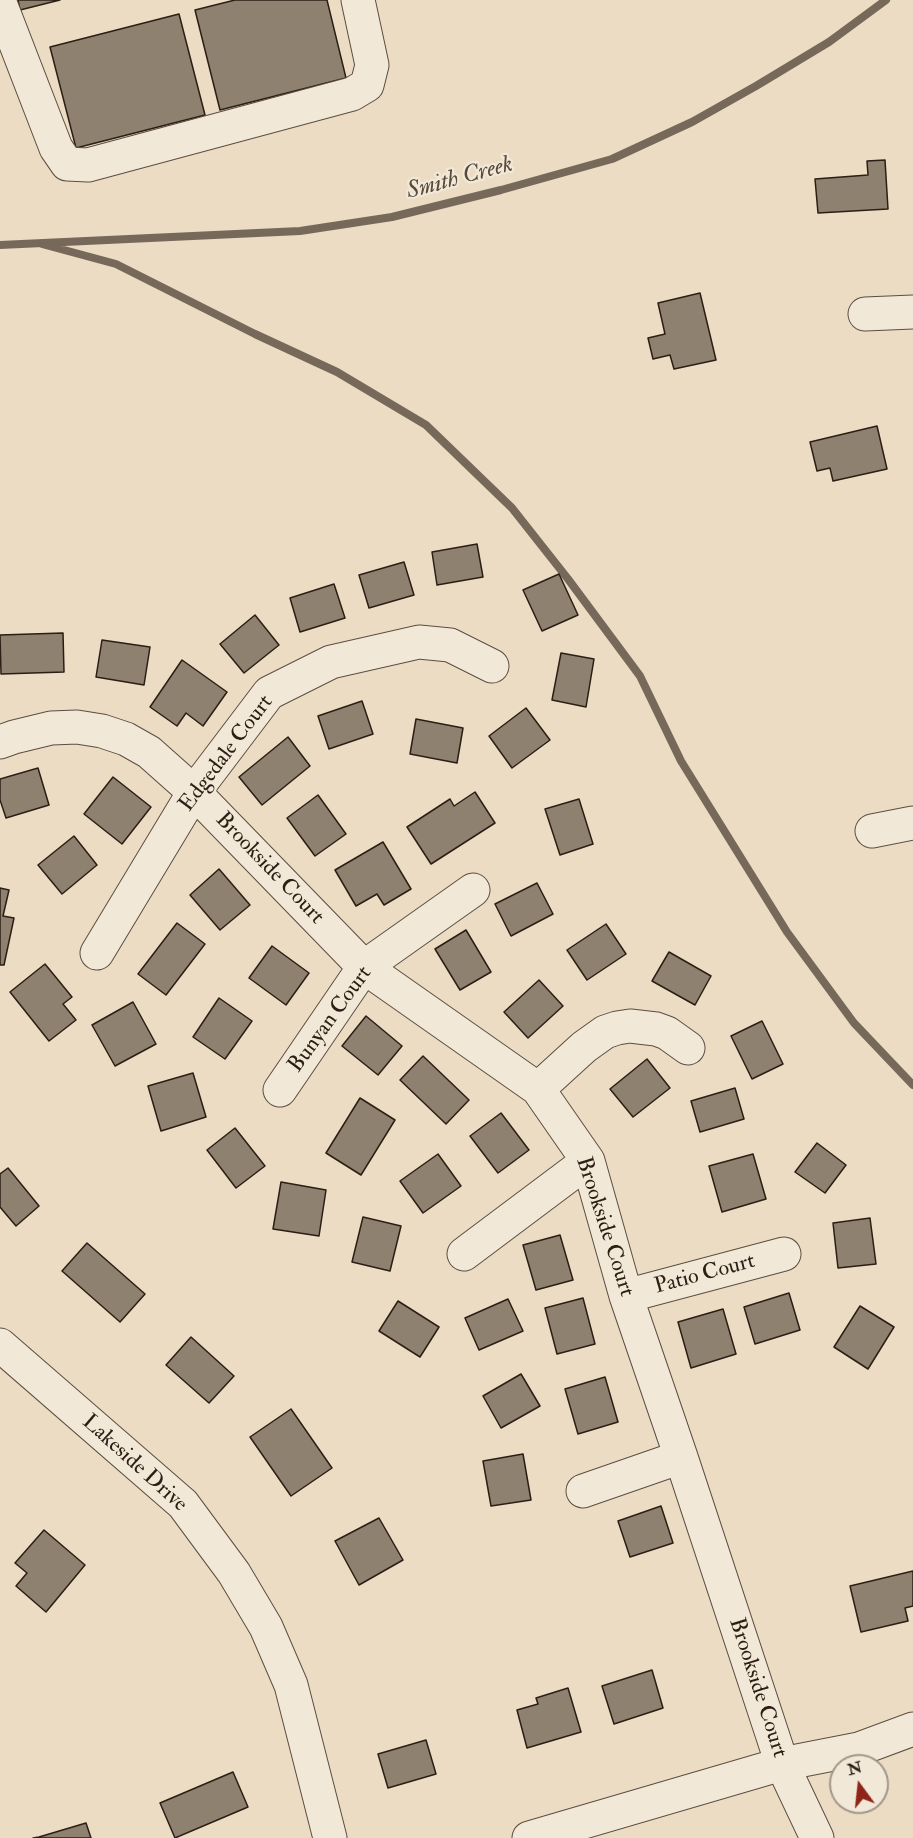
<!DOCTYPE html>
<html>
<head>
<meta charset="utf-8">
<style>
	body { margin:0 }
	#map { position:relative; width:913px; height:1838px; overflow:hidden; background:#ebdcc3; font-family:"IM FELL Double Pica",serif }
	canvas { display:block }
	.north { position:absolute; left:829px; top:1754px; width:60px; height:60px; box-sizing:border-box; background:#f2e8d8; border:2px solid #a2978a; border-radius:50%; rotate:345deg; font-size:16px; font-weight:700; line-height:24px; text-align:center; color:#2b1e14 }
	.north::after { content:''; display:block; margin:auto; width:21px; height:27px; background:#8f2418; clip-path:polygon(50% 0,100% 100%,50% 72%,0 100%) }
</style>
</head>
<body>
<div id="map">
<canvas width="913" height="1838"></canvas>
<div class="north">N</div>
</div>
<script>
const c = document.querySelector('canvas').getContext('2d');
c.lineJoin = 'round';
function stroke(path, color, width, dash) { c.strokeStyle = color; c.lineWidth = width; c.lineCap = dash ? 'butt' : 'round'; c.setLineDash(dash || []); c.stroke(path); }
function fill(path, color) { c.fillStyle = color; c.fill(path, 'evenodd'); }
function write(font, color, halo, rows, align = 'center') {
  c.font = font + ' "IM FELL Double Pica",serif'; c.lineWidth = 4.5; c.setLineDash([]); c.textBaseline = 'middle'; c.strokeStyle = halo; c.fillStyle = color; for (const [text, x, y, turn = 0] of rows) {
    c.save(); c.translate(x, y); c.rotate((+turn || 0) * Math.PI / 180); c.textAlign = isNaN(turn) ? turn : align; if (halo) c.strokeText(text, 0, 0); c.fillText(text, 0, 0); c.restore();
  }
}
stroke(new Path2D(`
	M42,244l74,20 139,70 82,38 89,53 86,83 56,71 72,97 41,85 106,171 67,91 59,62
	M0,245l300,-14 92,-14 109,-27 111,-31 80,-37 64,-36 73,-44 57,-42`), '#77695a', 8);
const building = new Path2D(`
	M18,0h42l-40,10z
	M235,0h92l19,78 -126,32 -25,-100z
	M179,14l26,101 -129,33 -26,-101z
	M885,160l3,49 -70,4 -3,-34 53,-4 -1,-14z
	M700,293l16,67 -42,9 -4,-14 -17,4 -5,-21 17,-4 -7,-31z
	M877,426l10,43 -54,12 -3,-13 -13,3 -7,-29z
	M477,544l6,33 -46,8 -5,-33z
	M404,562l10,33 -45,13 -10,-33z
	M559,574l19,41 -36,16 -19,-41z
	M334,584l11,34 -45,14 -10,-34z
	M255,615l24,30 -35,28 -24,-29z
	M63,633l1,39 -63,2 -1,-39z
	M102,640l48,7 -6,38 -48,-8z
	M561,653l33,6 -8,48 -34,-7z
	M182,660l45,32 -24,34 -17,-13 -9,13 -27,-19z
	M362,701l11,33 -44,15 -11,-33z
	M526,708l24,32 -38,28 -23,-32z
	M416,719l47,9 -6,35 -47,-9z
	M288,737l22,29 -48,39 -23,-28z
	M38,768l11,37 -43,13 -6,-18v-21z
	M113,777l38,30 -29,37 -38,-30z
	M475,792l20,31 -64,41 -24,-37 43,-28 4,7z
	M318,795l28,39 -31,22 -28,-38z
	M579,799l14,45 -33,11 -15,-46z
	M74,836l23,29 -35,29 -24,-29z
	M383,842l28,47 -27,16 -7,-11 -21,12 -21,-36z
	M219,869l31,36 -30,25 -30,-35z
	M537,883l16,31 -42,22 -16,-32z
	M0,888l9,2 -6,26 11,2 -10,47h-4z
	M177,923l28,21 -39,51 -28,-21z
	M606,924l20,30 -39,26 -20,-30z
	M466,930l25,42 -31,18 -25,-41z
	M272,946l37,27 -23,32 -37,-27z
	M669,952l42,24 -16,29 -43,-24z
	M45,964l27,33 -9,7 13,16 -27,21 -39,-49z
	M539,980l24,26 -35,32 -24,-26z
	M219,998l33,23 -27,38 -32,-22z
	M133,1002l23,42 -41,22 -23,-41z
	M366,1016l36,30 -24,29 -36,-29z
	M762,1021l21,43 -31,15 -21,-43z
	M423,1056l46,44 -23,24 -46,-44z
	M647,1059l23,29 -37,29 -23,-28z
	M193,1073l13,44 -45,14 -13,-45z
	M735,1088l9,31 -44,13 -9,-31z
	M360,1098l35,22 -34,55 -35,-22z
	M501,1113l28,37 -31,23 -28,-37z
	M235,1128l30,38 -29,22 -29,-38z
	M817,1143l29,22 -21,28 -30,-21z
	M438,1154l23,32 -38,27 -23,-32z
	M753,1154l13,45 -44,13 -13,-46z
	M8,1168l31,38 -23,20 -16,-19v-33z
	M281,1182l45,8 -7,46 -46,-7z
	M363,1217l38,9 -11,45 -38,-9z
	M870,1218l6,46 -38,4 -5,-45z
	M560,1235l13,45 -37,10 -13,-45z
	M87,1243l58,51 -25,28 -58,-51z
	M789,1293l11,37 -45,14 -11,-37z
	M583,1298l12,46 -38,10 -12,-46z
	M508,1299l15,32 -44,19 -14,-32z
	M398,1301l41,26 -19,30 -41,-26z
	M860,1306l34,21 -26,42 -34,-22z
	M723,1309l13,45 -45,14 -13,-46z
	M191,1337l43,39 -25,27 -43,-38z
	M521,1374l19,32 -39,22 -18,-32z
	M605,1377l13,45 -40,12 -13,-45z
	M291,1409l41,59 -41,28 -41,-59z
	M523,1454l8,46 -40,6 -8,-45z
	M661,1506l12,37 -43,14 -12,-36z
	M379,1518l24,42 -44,25 -24,-44z
	M44,1530l41,35 -39,47 -30,-26 11,-13 -12,-10z
	M913,1571v35l-8,2 3,13 -47,11 -11,-46z
	M652,1670l11,38 -49,16 -12,-38z
	M568,1688l13,44 -54,16 -10,-38 21,-6 -2,-6z
	M426,1740l10,34 -48,14 -10,-34z
	M233,1772l15,35 -73,31 -15,-35z
	M86,1823l5,15h-58l6,-1z`);
fill(building, '#8f816f');
stroke(building, '#2b1e14', 1.5);
const minor = new Path2D(`
	M0,3l56,145 11,16 21,1 264,-71 15,-9 5,-20 -14,-65
	M865,314l48,-2
	M0,742l14,-5 37,-9 26,-1 25,4 24,8 23,13 45,40 170,175 174,122 50,72 38,135 55,161 101,307 35,74
	M872,831l41,-8
	M97,953l97,-161 75,-99 62,-31 88,-20 31,3 42,21
	M538,1089l46,-42 21,-15 12,-4 13,-2 26,3 11,4 21,15
	M280,1090l84,-123 109,-77
	M464,1254l124,-93
	M626,1296l158,-42
	M0,1345l183,159 51,69 32,54 25,58 39,153
	M583,1491l98,-34
	M529,1838l253,-74 77,-15 54,-20`);
stroke(minor, '#5b4e40', 35);
stroke(minor, '#f2e8d8', 33);
write('22px', '#2b1e14', '#f2e8d8', [
	["Edgedale Court",227,754,-53],
	["Brookside Court",269,869,46],
	["Bunyan Court",331,1020,-54],
	["Brookside Court",604,1227,72],
	["Patio Court",705,1275,-15],
	["Lakeside Drive",134,1464,42],
	["Brookside Court",757,1688,72]
]);
write('italic 24px', '#574a3d', '#f2e8d8', [
	["Smith Creek",460,179,-15]
]);
</script>
</body>
</html>
